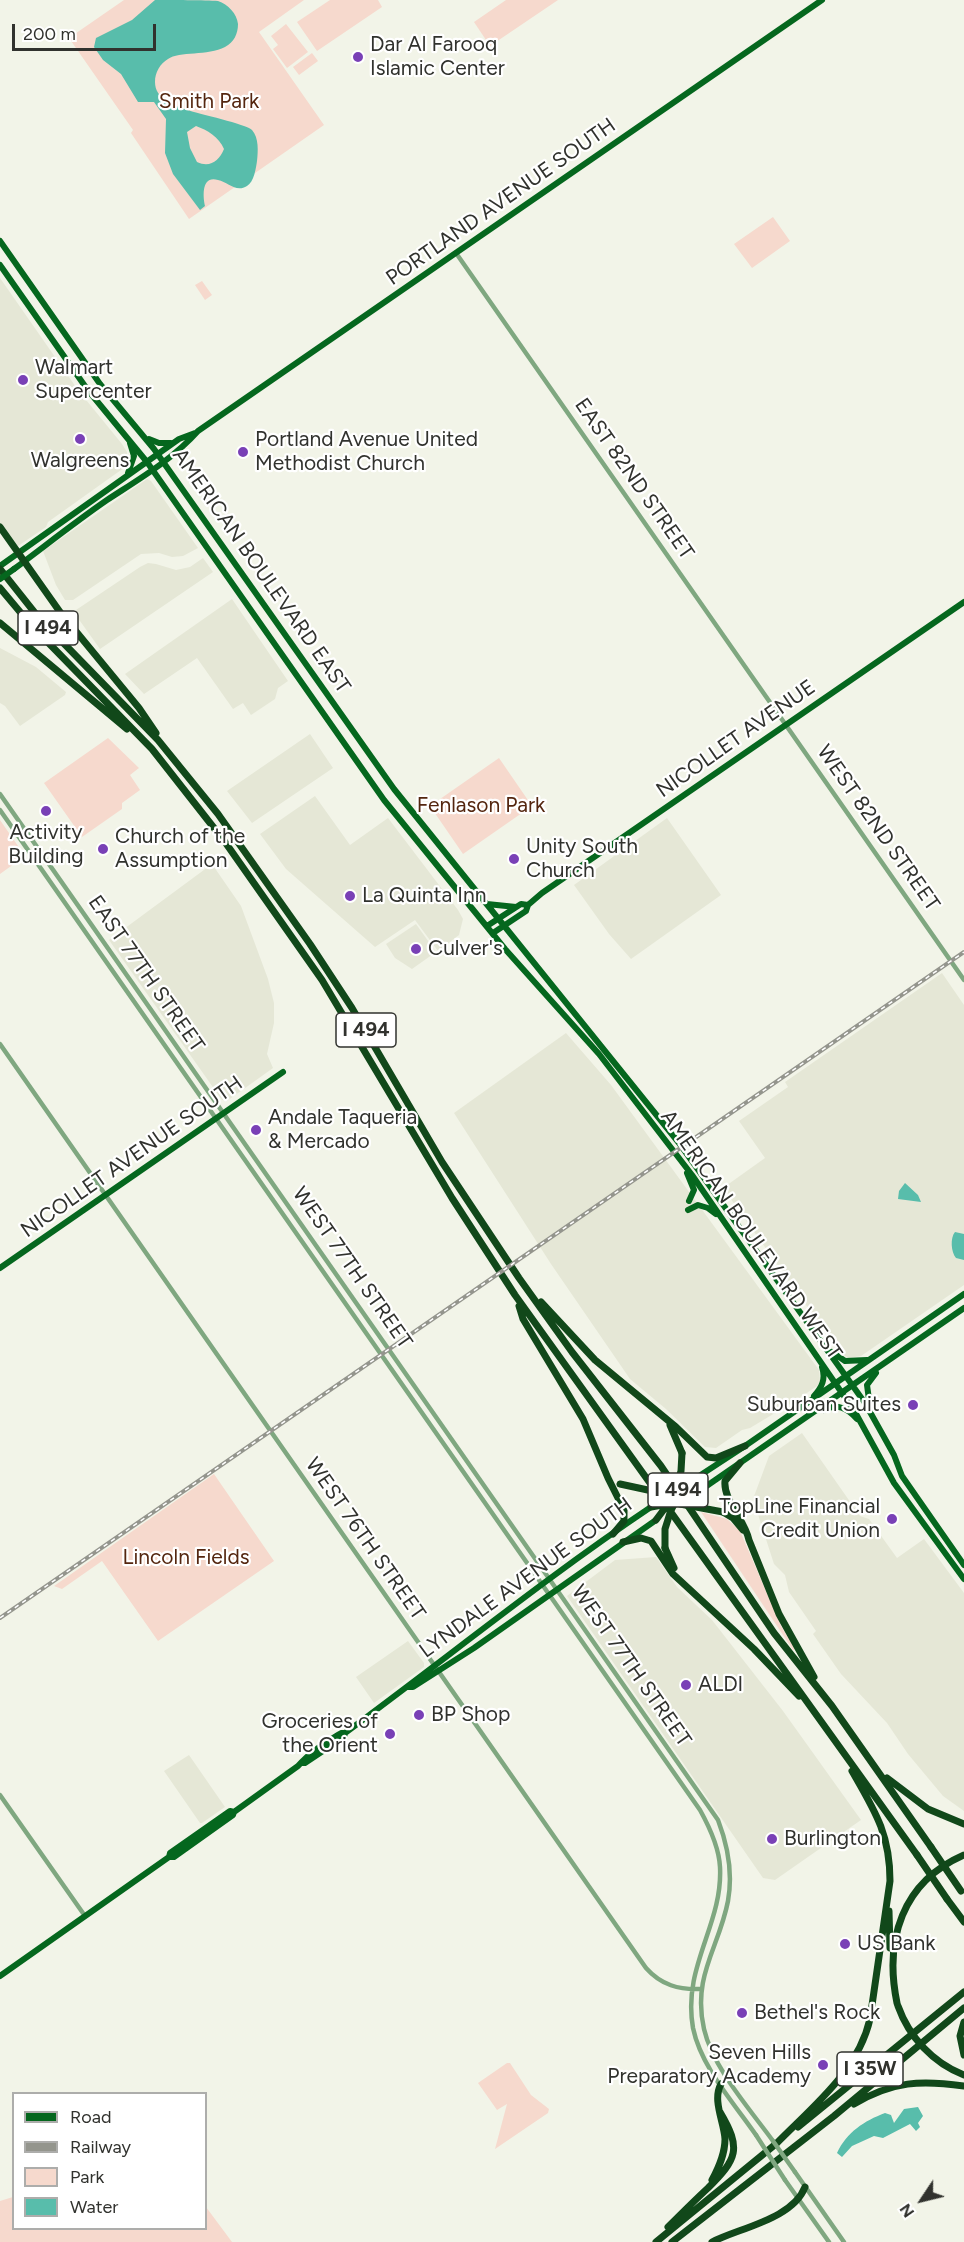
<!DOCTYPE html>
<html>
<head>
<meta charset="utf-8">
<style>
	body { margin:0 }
	#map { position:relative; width:964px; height:2242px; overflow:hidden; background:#f2f4e8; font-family:Figtree,sans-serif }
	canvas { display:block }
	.legend { position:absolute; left:12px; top:2092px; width:195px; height:138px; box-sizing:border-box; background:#fff; border:2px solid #adadab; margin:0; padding:8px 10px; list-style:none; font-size:18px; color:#31322e }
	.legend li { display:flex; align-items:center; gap:12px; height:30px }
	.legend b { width:30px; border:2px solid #adadab }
	.north { position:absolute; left:892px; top:2170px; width:60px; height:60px; -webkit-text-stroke:4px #fff; paint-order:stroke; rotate:235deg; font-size:16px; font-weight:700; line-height:24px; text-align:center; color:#31322e }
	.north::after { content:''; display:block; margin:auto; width:21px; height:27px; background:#31322e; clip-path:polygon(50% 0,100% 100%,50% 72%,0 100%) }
	.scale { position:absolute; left:12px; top:24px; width:144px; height:27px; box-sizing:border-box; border:3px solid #31322e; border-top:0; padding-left:8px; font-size:18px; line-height:21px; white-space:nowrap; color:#31322e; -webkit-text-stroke:4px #fff; paint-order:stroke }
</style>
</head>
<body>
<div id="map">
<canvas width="964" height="2242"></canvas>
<ul class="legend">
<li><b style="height:8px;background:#05671e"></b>Road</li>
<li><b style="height:8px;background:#94958d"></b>Railway</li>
<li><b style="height:16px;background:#f6d9cd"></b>Park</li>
<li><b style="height:16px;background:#58bdab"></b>Water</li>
</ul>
<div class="north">N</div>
<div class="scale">200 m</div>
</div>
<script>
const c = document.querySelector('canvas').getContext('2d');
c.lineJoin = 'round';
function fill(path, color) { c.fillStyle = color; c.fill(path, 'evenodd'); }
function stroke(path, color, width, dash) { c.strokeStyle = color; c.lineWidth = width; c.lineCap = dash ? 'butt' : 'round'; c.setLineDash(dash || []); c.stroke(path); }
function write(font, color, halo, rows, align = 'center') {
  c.font = font + ' Figtree,sans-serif'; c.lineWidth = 4.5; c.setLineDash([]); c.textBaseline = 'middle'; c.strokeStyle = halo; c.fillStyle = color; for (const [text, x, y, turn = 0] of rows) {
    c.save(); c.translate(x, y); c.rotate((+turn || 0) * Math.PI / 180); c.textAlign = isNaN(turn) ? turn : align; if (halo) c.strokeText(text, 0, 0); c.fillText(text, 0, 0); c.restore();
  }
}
fill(new Path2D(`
	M0,278l78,112 44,54 5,8v13l-6,5 -73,52 -2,5 -31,21 -15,-21z
	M147,479l4,2 47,67 -15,8 -11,1 -13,-4 -18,1 -68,46h-8l-9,-15 -13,-34z
	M203,558l10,14 -113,77 -25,-35 1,-4 64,-43 8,-4 8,1 20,6 14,-3z
	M232,599l56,82 -10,7 -3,11 -24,16 -8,-12 -10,6 -36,-51 -53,36 -19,-20z
	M0,648l36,19 30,25 -1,3 -45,31 -15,-20 -5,-3z
	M310,734l23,34 -81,55 -25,-32z
	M315,796l35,49 38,-27 70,92 5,9 -4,16 -21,16 -23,-31 -40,27 -89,-78 -26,-35z
	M667,818l54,77 -90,64 -22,-25 -35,-49z
	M212,864l29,42 27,73 6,24v20l-7,31 6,14 -46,33 -5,-1 -113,-160z
	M416,924l20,28 -24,17 -17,-11 -9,-14z
	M942,973l22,32v280l-103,71 -12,2 -9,-5 -117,-165 42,-30 -26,-37 49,-34 -3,-5z
	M566,1033l45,52 208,285 1,11 -3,5 -22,15 -45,27 -8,2 -26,18 -11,-1 -39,-38 -36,-30 -79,-115 -97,-151z
	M802,1433l58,83 9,3 28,39 27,-19 40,54v218l-21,-15 -35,-42 -21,-31 -46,-49 -28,-40 3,-3 -27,-39 -4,-17 -11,-11 -21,-65 16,-43z
	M656,1557l21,30 35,33 71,91 78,109 -86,60 -12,-2 -196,-282 48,-36z
	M408,1641l16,22v4l-50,36 -18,-26z
	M189,1755l36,52 -23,16h-2l-36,-52z`), '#e5e7d6');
fill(new Path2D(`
	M124,0h180l-45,32 65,93 -135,94 -58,-86 2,-3 -64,-92z
	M330,0h48l4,7 -65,44 -20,-29z
	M506,0h52l-68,46 -16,-24z
	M286,24l22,28 -21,16 -14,-19 5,-4 -7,-9z
	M312,53l6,8 -19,14 -6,-8z
	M773,217l17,24 -38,27 -18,-24z
	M202,281l10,14 -7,5 -10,-15z
	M108,738l31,30 -9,7 10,15 -18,13v6l-40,28 -38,-54z
	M499,758l33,48 -69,48 -33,-48z
	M0,820l25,36 -25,18z
	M214,1474l60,87 -116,80 -56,-80 -40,28 -8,-3z
	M701,1512l26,7 13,12 41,95 14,23 -2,1z
	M507,2063h3l21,32 18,14 -1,4 -53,36 12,-45 -10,6 -19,-27z
	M13,2197l1,31h192v-21l26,35h-232v-41z`), '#f6d9cd');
fill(new Path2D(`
	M155,0c15,0 51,0 63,1 10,3 19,13 20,23 0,10 -4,18 -13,23 -17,9 -46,4 -57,12 -8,5 -13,13 -13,23 0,17 18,23 32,28 12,4 59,14 65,20 7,8 6,21 5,31 -1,7 -3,21 -10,25 -11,7 -19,-4 -29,-6 -17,-5 -15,17 -13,26l-5,4 -27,-36 -8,-21 1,-34 -12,-17h-16l-17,-28 -18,-14 -9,-13 2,-9 36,-18zM196,126c11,4 23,11 28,23 -5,12 -14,19 -27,13l-7,-14 -3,-16z
	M905,1183l13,12 3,7 -23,-3 1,-8z
	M955,1232l9,2v26l-8,-2c-5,-6 -6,-20 -1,-26z
	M918,2107l5,9 -5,7 2,4 -4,4 -6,-7 -27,14 -9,-2 -22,10 -10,11 -5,-4c10,-21 27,-32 48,-40l6,2 3,8 10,-14z`), '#58bdab');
stroke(new Path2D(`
	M456,253l508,727
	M0,794l718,1026c10,26 15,53 10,81 -9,47 -36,75 -24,128 9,39 45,79 69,112
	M0,810l700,1000c10,18 19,37 20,57 3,58 -38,99 -27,161 8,39 41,75 63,107
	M0,1044l646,924c15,17 33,22 55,21
	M0,1795l85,121
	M795,2172l49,70
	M785,2180l44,62`), '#7fa780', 4.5);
stroke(new Path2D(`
	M0,241l100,143 54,65 240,340 285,354 186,260 29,52 8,21 62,89
	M0,265l87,124 60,73 237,338 121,149 94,105 93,121 163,237 39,71 70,96
	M149,439l10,4h12
	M128,473l6,-17 -4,-13
	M0,566l179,-127 16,-6
	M14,569c31,-23 61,-47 93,-69 32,-21 65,-40 91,-69l624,-431
	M487,904l29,3
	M487,926l34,-22 7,1
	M493,933l33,-22 2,-6 14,-12 422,-291
	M687,1173l7,17 -5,11
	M688,1210l10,-5 10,3 8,6
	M0,1268l283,-196
	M832,1352l13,9 22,-1
	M814,1396c8,-9 12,-17 8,-29
	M870,1407l-3,-22 9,-12
	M824,1410c13,-7 23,-2 33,9
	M690,1482l55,-36 219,-152
	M695,1494l269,-186
	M408,1687h5l61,-39 182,-128
	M301,1763h4l39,-26 1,-4c102,-75 200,-155 306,-226
	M169,1857l1,-4 60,-42 4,1
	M0,1976l169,-119h5l59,-42 1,-3 64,-46c12,-14 27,-23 43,-33h4`), '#05671e', 6);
stroke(new Path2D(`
	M0,527l60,85 79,96 17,25
	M0,569l39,49 119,122 60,74 92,130 42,64 90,154 77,116 53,74 89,114 113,167 58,73 99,141
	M0,588l31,37 121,124 73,93 97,138 130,218 63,97 402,560
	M0,623l127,106
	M541,1302l54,58 81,67 31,30 9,1 29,-12
	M519,1306l4,13 60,100 25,59 16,32v11l-11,13
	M670,1425l12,28
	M740,1463l-15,18c-2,19 20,39 24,59l30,74 35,63
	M671,1510l8,-14 -6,-1
	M723,1512l10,6 10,12
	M623,1542l18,-4 10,3 22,33 81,75 45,47
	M665,1548l9,20
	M887,1778l41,31 36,15
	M947,1899l17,23
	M889,1911l1,37
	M897,2003c-13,-63 5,-121 67,-148
	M964,2022l-4,14 4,19
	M854,2104c39,-23 67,-24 110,-18
	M798,2127l166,-135
	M775,2145c36,-37 83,-73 95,-126l20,-138c0,-47 -15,-70 -38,-110
	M712,2180c7,-13 13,-26 13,-41 -1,-17 -13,-39 -4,-55
	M668,2227c13,-13 26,-26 40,-39 29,-29 34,-39 12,-76
	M656,2242l121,-99
	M672,2242l162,-126 130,-108
	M712,2242c27,-14 81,-23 93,-55`), '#11481a', 7);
const rail = new Path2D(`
	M0,1618l964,-666`);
stroke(rail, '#94958d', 4);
stroke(rail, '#fff', 1.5, [4.5]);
stroke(new Path2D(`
	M756,2135l29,45
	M773,2141l22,31`), '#7fa780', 4.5);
stroke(new Path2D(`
	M0,579l14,-10
	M653,1506l18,-11`), '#05671e', 6);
stroke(new Path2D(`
	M620,1484l51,11
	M675,1492l6,-21 1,-18
	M679,1496l11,-14
	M679,1496l16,-2
	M680,1504l43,8
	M651,1507l17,-3
	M656,1520l12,-16
	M665,1548v-19l6,-19
	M931,1847l30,44
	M917,1855l30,44
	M898,2006c11,31 35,57 66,69`), '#11481a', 7);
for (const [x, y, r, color] of [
	[358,57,6,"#7940b6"],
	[23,380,6,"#7940b6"],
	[80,439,6,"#7940b6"],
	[243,452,6,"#7940b6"],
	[46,811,6,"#7940b6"],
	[103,849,6,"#7940b6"],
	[514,859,6,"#7940b6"],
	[350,896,6,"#7940b6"],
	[416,949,6,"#7940b6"],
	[256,1130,6,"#7940b6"],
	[913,1405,6,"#7940b6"],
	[892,1519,6,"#7940b6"],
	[686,1685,6,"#7940b6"],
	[419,1715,6,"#7940b6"],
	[390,1734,6,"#7940b6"],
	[772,1839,6,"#7940b6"],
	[845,1944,6,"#7940b6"],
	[742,2013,6,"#7940b6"],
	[823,2065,6,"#7940b6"]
]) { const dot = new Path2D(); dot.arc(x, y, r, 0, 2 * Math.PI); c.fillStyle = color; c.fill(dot); stroke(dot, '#fff', 2); }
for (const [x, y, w] of [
	[48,628,60],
	[366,1030,60],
	[678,1490,60],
	[870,2069,66]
]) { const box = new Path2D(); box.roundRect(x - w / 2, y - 17, w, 34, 4.5); c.fillStyle = '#fff'; c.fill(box); stroke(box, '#31322e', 1.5); }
write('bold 20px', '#31322e', null, [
	["I 494",48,628],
	["I 494",366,1030],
	["I 494",678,1490],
	["I 35W",870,2069]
]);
write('21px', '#31322e', '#fff', [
	["Dar Al Farooq",370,45],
	["Islamic Center",370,69],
	["Walmart",35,368],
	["Supercenter",35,392],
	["Portland Avenue United",255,440],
	["Methodist Church",255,464],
	["Walgreens",80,461,"center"],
	["Activity",46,833,"center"],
	["Building",46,857,"center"],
	["Church of the",115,837],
	["Assumption",115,861],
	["Unity South",526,847],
	["Church",526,871],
	["La Quinta Inn",362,896],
	["Culver's",428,949],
	["Andale Taqueria",268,1118],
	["& Mercado",268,1142],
	["Suburban Suites",901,1405,"right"],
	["TopLine Financial",880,1507,"right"],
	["Credit Union",880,1531,"right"],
	["ALDI",698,1685],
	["BP Shop",431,1715],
	["Groceries of",378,1722,"right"],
	["the Orient",378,1746,"right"],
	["Burlington",784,1839],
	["US Bank",857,1944],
	["Bethel's Rock",754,2013],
	["Seven Hills",811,2053,"right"],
	["Preparatory Academy",811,2077,"right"]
], 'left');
write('21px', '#54260f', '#fff', [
	["Smith Park",209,102],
	["Fenlason Park",481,806],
	["Lincoln Fields",186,1558]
]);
write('21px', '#31322e', '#fff', [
	["PORTLAND AVENUE SOUTH",501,202,-35],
	["EAST 82ND STREET",634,479,55],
	["AMERICAN BOULEVARD EAST",261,571,55],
	["NICOLLET AVENUE",736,739,-35],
	["WEST 82ND STREET",878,828,55],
	["EAST 77TH STREET",146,974,55],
	["NICOLLET AVENUE SOUTH",132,1157,-35],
	["AMERICAN BOULEVARD WEST",751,1235,55],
	["WEST 77TH STREET",352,1268,55],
	["WEST 76TH STREET",365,1539,55],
	["LYNDALE AVENUE SOUTH",526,1578,-36],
	["WEST 77TH STREET",631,1666,55]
]);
</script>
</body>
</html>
